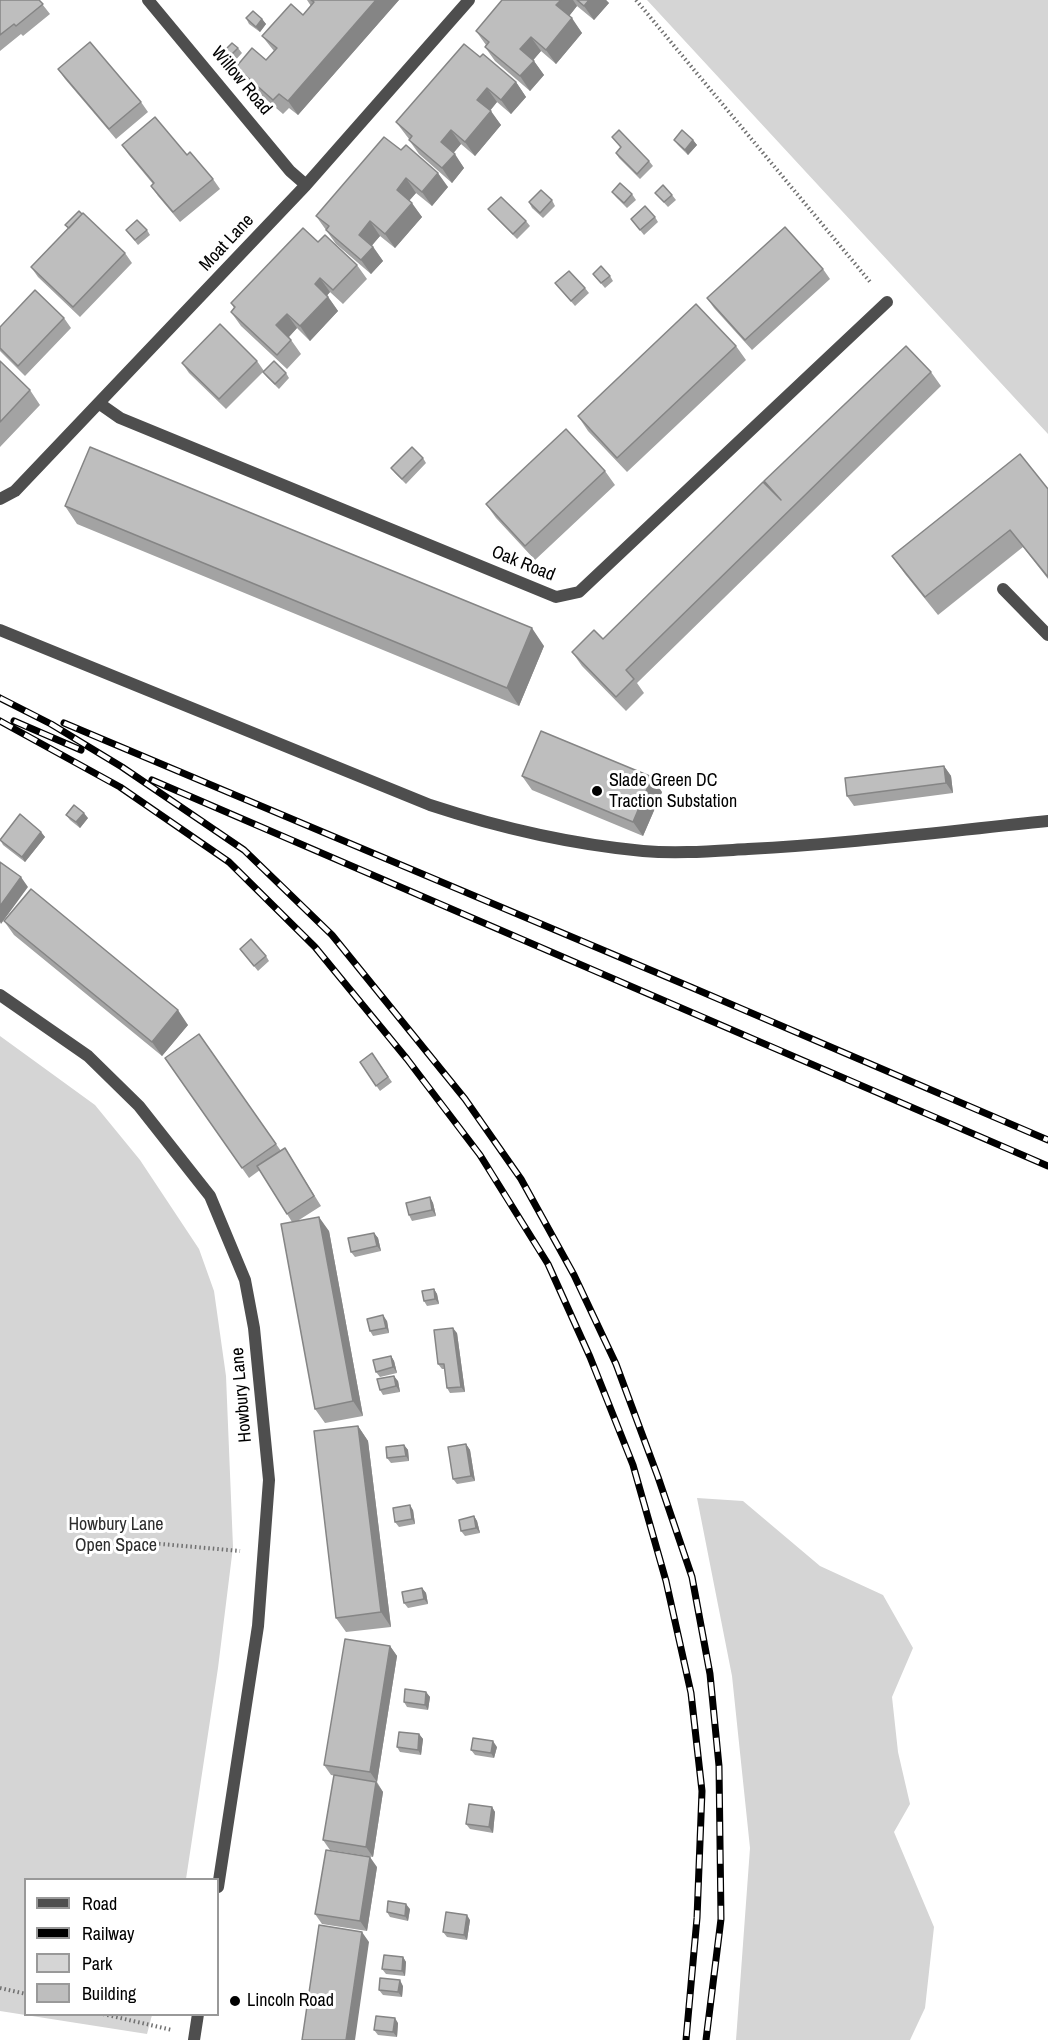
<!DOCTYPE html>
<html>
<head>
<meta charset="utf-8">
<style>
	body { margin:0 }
	#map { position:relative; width:1048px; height:2040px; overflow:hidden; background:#fff; font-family:"Archivo Narrow",sans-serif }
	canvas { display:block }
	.legend { position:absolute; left:24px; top:1878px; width:195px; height:138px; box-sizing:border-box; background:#fff; border:2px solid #999; margin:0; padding:8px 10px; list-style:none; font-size:18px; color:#000 }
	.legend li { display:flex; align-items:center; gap:12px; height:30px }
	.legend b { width:30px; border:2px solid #999 }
</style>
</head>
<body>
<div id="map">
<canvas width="1048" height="2040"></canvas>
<ul class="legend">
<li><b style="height:8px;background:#4e4e4e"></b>Road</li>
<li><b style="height:8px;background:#000"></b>Railway</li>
<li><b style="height:16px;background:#d5d5d5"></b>Park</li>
<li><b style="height:16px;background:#bebebe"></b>Building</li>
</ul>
</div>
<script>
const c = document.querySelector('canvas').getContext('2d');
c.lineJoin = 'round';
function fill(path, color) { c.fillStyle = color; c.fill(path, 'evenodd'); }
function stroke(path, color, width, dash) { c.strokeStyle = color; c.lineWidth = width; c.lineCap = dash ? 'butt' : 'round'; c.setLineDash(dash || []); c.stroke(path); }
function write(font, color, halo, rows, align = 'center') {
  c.font = font + ' "Archivo Narrow",sans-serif'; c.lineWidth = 6; c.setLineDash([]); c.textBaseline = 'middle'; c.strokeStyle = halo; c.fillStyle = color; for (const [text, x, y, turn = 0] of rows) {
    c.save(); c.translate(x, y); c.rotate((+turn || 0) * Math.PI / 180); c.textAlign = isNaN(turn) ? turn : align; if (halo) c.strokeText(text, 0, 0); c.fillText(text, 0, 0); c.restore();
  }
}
fill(new Path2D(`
	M647,0h401v434z
	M0,1036l95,69 45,55 59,89 15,42 12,85 7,171 -15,121 -32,211 -160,1v134l126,1 -5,19 -147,-23z
	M697,1498l46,3 77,65 63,29 30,53 -21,49 6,55 12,52 -16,28 40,95 -9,81 -15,32h-174l14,-192 -18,-172z`), '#d5d5d5');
stroke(new Path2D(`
	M636,0l235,283
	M150,1543l90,8
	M0,1988l26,6
	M103,2014l69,16`), '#707070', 4, [1.5, 3]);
stroke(new Path2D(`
	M1003,589l45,46
	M0,630l430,175c70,23 139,39 213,46 35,3 70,0 105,-2 100,-5 200,-18 300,-28`), '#4e4e4e', 12);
stroke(new Path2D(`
	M148,0l142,171 16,14
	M100,404l20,14 436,179 23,-5 308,-290
	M0,499l15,-8 291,-306 163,-185`), '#4e4e4e', 12);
stroke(new Path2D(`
	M0,995l88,61 51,50 71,90 35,84 9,48 15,152 -11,146 -40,261
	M194,2040l4,-26`), '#4e4e4e', 12);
const rail = new Path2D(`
	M0,698l51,26 71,43 122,83 88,85 133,164 56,80 53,96 42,89 42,113 34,100 18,97 9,92 2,153 -15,121
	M0,721l120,66 109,75 86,85 92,112 73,96 68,109 42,93 43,108 33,116 25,112 11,98 -5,127 -11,122
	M14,721l67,29
	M64,723l629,265 355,152
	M152,780l896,386`);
stroke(rail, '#000', 7);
stroke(rail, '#fff', 4.5, [14]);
fill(new Path2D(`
	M0,0h39l11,14 -27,22 -2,-2 -21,17z
	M307,0h92l-101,115 -9,-7 -6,6 -38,-33 -9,-14 30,-7 8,-9 -12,-15 41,-21 8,-9z
	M502,0h104l3,3 -15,17 -17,-14 -8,10 13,17 -26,31 -15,-13 -8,9 11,15 -14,16 -35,-30 -10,-14 1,-2 -10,-14z
	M246,18l16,1 4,5 -6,8 -11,-8z
	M238,48l4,5 -10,11 -10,-11z
	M480,57l36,25 10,15 -15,17 -14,-12 -7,9 11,14 -26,31 -14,-12 -8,9 11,15 -12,15 -33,-29 -10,-14v-1l-13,-17z
	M58,69l83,33 7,10 -32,27 -51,-60z
	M612,137l37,24 4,5 -13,13 -21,-21 -3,-5 5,-5z
	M674,140h19l4,5 -9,10 -10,-10z
	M122,145l65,10 26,24 7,10 -40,33 -22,-26 -7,-10 2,-2 -24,-29z
	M401,150l47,37 -16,19 -16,-13 -7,8 13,16 -27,31 -15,-12 -8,9 11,16 -12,13 -35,-30 -20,-28z
	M612,192l20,2 4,6 -9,8 -11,-11z
	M655,193l17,2 4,5 -8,7z
	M552,200l3,6 -12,12 -11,-10 -3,-6z
	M488,209l38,12 4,5 -13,13 -25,-25z
	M655,217l3,5 -14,13 -13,-16z
	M65,225l60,28 7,10 -52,54 -42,-40 -7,-10 37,-38z
	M126,230h21l3,5 -12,10z
	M318,242l39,23 10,14 -24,25 -13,-12 -3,3 11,16 -28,30 -13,-13 -8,9 12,17 -14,15 -46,-43 -10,-14 3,-4 -3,-5z
	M823,269l7,10 -78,71 -38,-42 -7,-10z
	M593,274l17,2 3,5 -8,7z
	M555,283l30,5 4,5 -14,13z
	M64,318l7,10 -46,48 -25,-25v-24z
	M736,346l10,14 -119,112 -39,-41 -10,-15z
	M0,361l30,29 10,15 -40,42z
	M257,361l7,10 -38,38 -37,-36 -7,-10z
	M263,372l23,1 3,5 -10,11 -12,-12z
	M931,372l10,14 -304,297 7,10 -18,18 -44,-45 -10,-14 31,-13 167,-150 -6,-8z
	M423,458l3,5 -20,21 -11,-11 -4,-5z
	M605,471l10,14 -80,75 -39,-42 -10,-14z
	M1048,489v90l-25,-32 -85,68 -33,-41 -13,-18z
	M65,506l479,140 -25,60 -442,-182z
	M944,766l7,10 2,17 -99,13 -7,-10z
	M522,776l140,16 -19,44 -111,-46z
	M66,815l22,3 -8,10 -10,-8z
	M41,832l4,5 -20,25 -22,-17 -3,-6z
	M4,921l184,104 -26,31 -148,-121z
	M240,949l26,7 3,5 -11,10z
	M199,1034l82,117 4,-3 36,58 -22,14 30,11 34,185 -38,7 -10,-14 -23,-187 -32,-52 -11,8 -84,-120z
	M372,1053l20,29 -12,9 -20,-29z
	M430,1197l3,6 3,13 -24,5 -3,-6z
	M374,1233l4,5 3,13 -26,6 -4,-5z
	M434,1289l3,5 2,10 -12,2 -3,-5z
	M387,1321l2,12 -16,3 -3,-5z
	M457,1333l8,59 -15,1 -3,-5 -2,-19h-3l-4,-5z
	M391,1356l3,5 3,12 -17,4 -4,-5z
	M398,1381l2,11 -17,3 -3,-5z
	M358,1426l10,15 23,186 -45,5 -10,-14z
	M466,1444l4,6 5,31 -18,3 -4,-5z
	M404,1445l4,5 1,11 -18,2 -4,-5z
	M413,1510l2,14 -16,3 -4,-5z
	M474,1516l3,5 3,12 -15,3 -4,-5z
	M422,1588l4,5 2,11 -20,4 -4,-5z
	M390,1646l7,10 -20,126 6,10 -10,65 -43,-7 -7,-10 41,-60 -33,-5 -7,-10z
	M426,1692l4,5 -2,13 -21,-3 -3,-5z
	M419,1734l4,5 -2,16 -21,-3 -3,-5z
	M497,1747l-3,11 -19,-3 -4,-5z
	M492,1807l3,5 -2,21 -23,-4 -4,-5z
	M377,1867l-10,64 -45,-7 -7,-10z
	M410,1909l-2,12 -18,-4 -3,-5z
	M470,1920l-3,20 -20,-3 -4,-5z
	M403,1957l3,5 -1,14 -19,-2 -4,-5z
	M403,1986l-1,11 -19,-2 -4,-5z
	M398,2023l-1,14 -19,-2 -4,-5z`), '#a3a3a3');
fill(new Path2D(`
	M376,0h23l-101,115 -10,-14z
	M561,0h12l4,6 -11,14 -10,-15z
	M589,0h17l3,3 -15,17 -10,-14z
	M572,18l10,15 -26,31 -10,-14z
	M262,19l4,5 -6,8 -4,-5z
	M531,37l10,14 -11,13 -10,-15z
	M534,61l10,14 -14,16 -10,-15z
	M516,82l10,15 -15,17 -10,-14z
	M487,88l10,14 -10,12 -10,-14z
	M491,111l10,14 -26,31 -10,-14z
	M451,130l10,14 -10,12 -10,-14z
	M693,140l4,5 -9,10 -3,-5z
	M455,154l9,14 -12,15 -10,-15z
	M438,173l10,14 -16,19 -10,-14z
	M406,178l10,15 -10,11 -9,-14z
	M412,203l10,14 -27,31 -10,-14z
	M370,221l10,15 -11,13 -10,-14z
	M373,247l10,14 -12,13 -10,-14z
	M320,278l10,14 -5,6 -10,-14z
	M328,297l10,14 -28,30 -10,-15z
	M287,314l10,14 -11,12 -10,-15z
	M532,628l12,18 -25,60 -12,-18z
	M944,766l7,10 2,17 -7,-10z
	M652,777l10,15 -19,44 -10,-14z
	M84,813l4,5 -8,10 -4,-6z
	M41,832l4,5 -20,25 -3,-5z
	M21,877l7,10 -27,37 -1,-2v-16z
	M178,1010l10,15 -26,31 -10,-14z
	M430,1197l3,6 3,13 -4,-6z
	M319,1217l10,14 34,185 -10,-15z
	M374,1233l4,5 3,13 -4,-5z
	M434,1289l3,5 2,10 -4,-5z
	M383,1315l4,6 2,12 -3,-5z
	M453,1328l4,5 8,59 -4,-5z
	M391,1356l3,5 3,12 -4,-6z
	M394,1376l4,5 2,11 -4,-6z
	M358,1426l10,15 23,186 -10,-15z
	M466,1444l4,6 5,31 -4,-5z
	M404,1445l4,5 1,11 -3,-5z
	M410,1505l3,5 2,14 -3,-5z
	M474,1516l3,5 3,12 -4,-5z
	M422,1588l4,5 2,11 -4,-5z
	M390,1646l7,10 -20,126 -7,-10z
	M426,1692l4,5 -2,13 -3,-5z
	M419,1734l4,5 -2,16 -3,-5z
	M493,1741l4,6 -3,11 -3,-5z
	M376,1782l7,10 -10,65 -7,-10z
	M492,1807l3,5 -2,21 -4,-6z
	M370,1857l7,10 -10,64 -7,-10z
	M406,1904l4,5 -2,12 -3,-5z
	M467,1915l3,5 -3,20 -3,-5z
	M362,1932l7,10 -14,98h-9z
	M403,1957l3,5 -1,14 -3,-5z
	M400,1980l3,6 -1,11 -4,-5z
	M395,2018l3,5 -1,14 -4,-5z`), '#858585');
const building = new Path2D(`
	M0,0h39l4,4 -27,22 -2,-2 -14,11z
	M311,0h65l-88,101 -9,-7 -6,6 -37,-33 16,-19 14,12 11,-12 -15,-12 29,-32 12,11 11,-13z
	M502,0h59l-5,5 16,13 -26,32 -15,-13 -11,12 14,12 -14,15 -35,-29 4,-5 -13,-11z
	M577,0h12l-5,6z
	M253,11l9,8 -6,8 -10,-9z
	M90,42l51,60 -32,27 -51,-60z
	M232,43l6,5 -10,10 -6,-5z
	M464,44l16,13 3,-3 33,28 -15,18 -14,-12 -10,12 14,11 -26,31 -14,-12 -10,12 14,12 -13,14 -33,-28 3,-4 -16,-14z
	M155,117l32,38 3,-3 23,27 -40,33 -22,-26 3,-3 -32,-38z
	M619,130l30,31 -12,13 -21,-21 5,-6 -9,-10z
	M682,130l11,10 -8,10 -11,-10z
	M384,137l17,13 5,-5 32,28 -16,19 -16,-14 -9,12 15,13 -27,31 -15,-13 -11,14 14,12 -12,13 -35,-30 3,-4 -13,-10z
	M620,183l12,11 -8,9 -12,-11z
	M663,185l9,10 -8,7 -9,-9z
	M541,190l11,10 -12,13 -11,-11z
	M501,197l25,24 -13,13 -25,-25z
	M645,206l10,11 -15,13 -9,-11z
	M79,211l3,3 -13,14 -4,-3z
	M83,213l42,40 -52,54 -42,-40z
	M137,220l10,10 -12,10 -9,-10z
	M785,227l38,42 -78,71 -38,-42z
	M303,228l15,14 7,-7 32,30 -24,25 -13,-12 -5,6 13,13 -28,29 -13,-12 -11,11 15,15 -14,15 -46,-43 4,-5 -4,-4z
	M601,266l9,10 -9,7 -8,-9z
	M569,271l16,17 -14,13 -16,-18z
	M35,290l29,28 -46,48 -18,-18v-21z
	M696,304l40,42 -119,112 -39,-42z
	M220,324l37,37 -38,38 -37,-36z
	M906,346l25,26 -305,298 8,9 -18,18 -44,-45 22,-22 9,9 160,-157 18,18 -17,-19z
	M0,361l30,29 -30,32z
	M274,361l12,12 -11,11 -12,-12z
	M566,429l39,42 -80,75 -39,-42z
	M90,447l442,181 -25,60 -442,-182z
	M412,447l11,11 -21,21 -11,-11z
	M1020,454l28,35v88l-38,-47 -85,67 -33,-41z
	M541,731l111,46 -19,45 -111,-46z
	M944,766l2,17 -99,13 -2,-18z
	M74,805l10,8 -8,9 -10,-7z
	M20,814l21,18 -19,25 -22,-17z
	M0,862l21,15 -21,29z
	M31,889l147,121 -26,32 -148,-121z
	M251,939l15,17 -12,10 -14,-17z
	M199,1034l77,110 -34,24 -77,-110z
	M372,1053l16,24 -12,9 -16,-24z
	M285,1148l29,48 -27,18 -30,-48z
	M430,1197l2,13 -23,5 -3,-12z
	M319,1217l34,184 -38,8 -34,-185z
	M374,1233l3,13 -26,6 -3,-14z
	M434,1289l1,10 -11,2 -2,-10z
	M383,1315l3,13 -16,3 -3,-12z
	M453,1328l8,59 -14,1 -3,-24h-6l-4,-34z
	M391,1356l2,11 -17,5 -3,-12z
	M394,1376l2,10 -16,4 -3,-11z
	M358,1426l23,186 -45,6 -22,-187z
	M466,1444l5,32 -18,3 -5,-32z
	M404,1445l2,11 -19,2 -1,-11z
	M410,1505l2,14 -17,3 -2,-14z
	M474,1516l2,12 -15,3 -2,-11z
	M422,1588l2,11 -20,4 -2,-11z
	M345,1639l45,7 -20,126 -46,-7z
	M405,1689l21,3 -1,13 -21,-3z
	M399,1732l20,2 -1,16 -21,-3z
	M473,1738l20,3 -2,12 -20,-3z
	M334,1775l42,7 -10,65 -43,-7z
	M469,1804l23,3 -3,20 -23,-3z
	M326,1850l44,7 -10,64 -45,-7z
	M388,1901l18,3 -1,12 -18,-4z
	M446,1912l21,3 -3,20 -21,-3z
	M319,1925l43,7 -16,108h-44z
	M384,1955l19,2 -1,14 -20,-2z
	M380,1978l20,2 -2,12 -19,-2z
	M376,2016l19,2 -2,14 -19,-2z`);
fill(building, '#bebebe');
stroke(building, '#858585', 1.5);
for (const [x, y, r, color] of [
	[597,791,6,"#000"],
	[235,2001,6,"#000"]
]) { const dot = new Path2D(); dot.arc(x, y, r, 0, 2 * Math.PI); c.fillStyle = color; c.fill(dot); stroke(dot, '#fff', 2); }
write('18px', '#000', '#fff', [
	["Willow Road",241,81,50],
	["Moat Lane",227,243,-47],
	["Oak Road",523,564,22],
	["Howbury Lane",242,1395,-95]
]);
write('18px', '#000', '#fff', [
	["Slade Green DC",609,781],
	["Traction Substation",609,802],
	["Lincoln Road",247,2001]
], 'left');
write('18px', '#2c2c2c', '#fff', [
	["Howbury Lane",116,1525],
	["Open Space",116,1546]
]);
</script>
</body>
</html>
